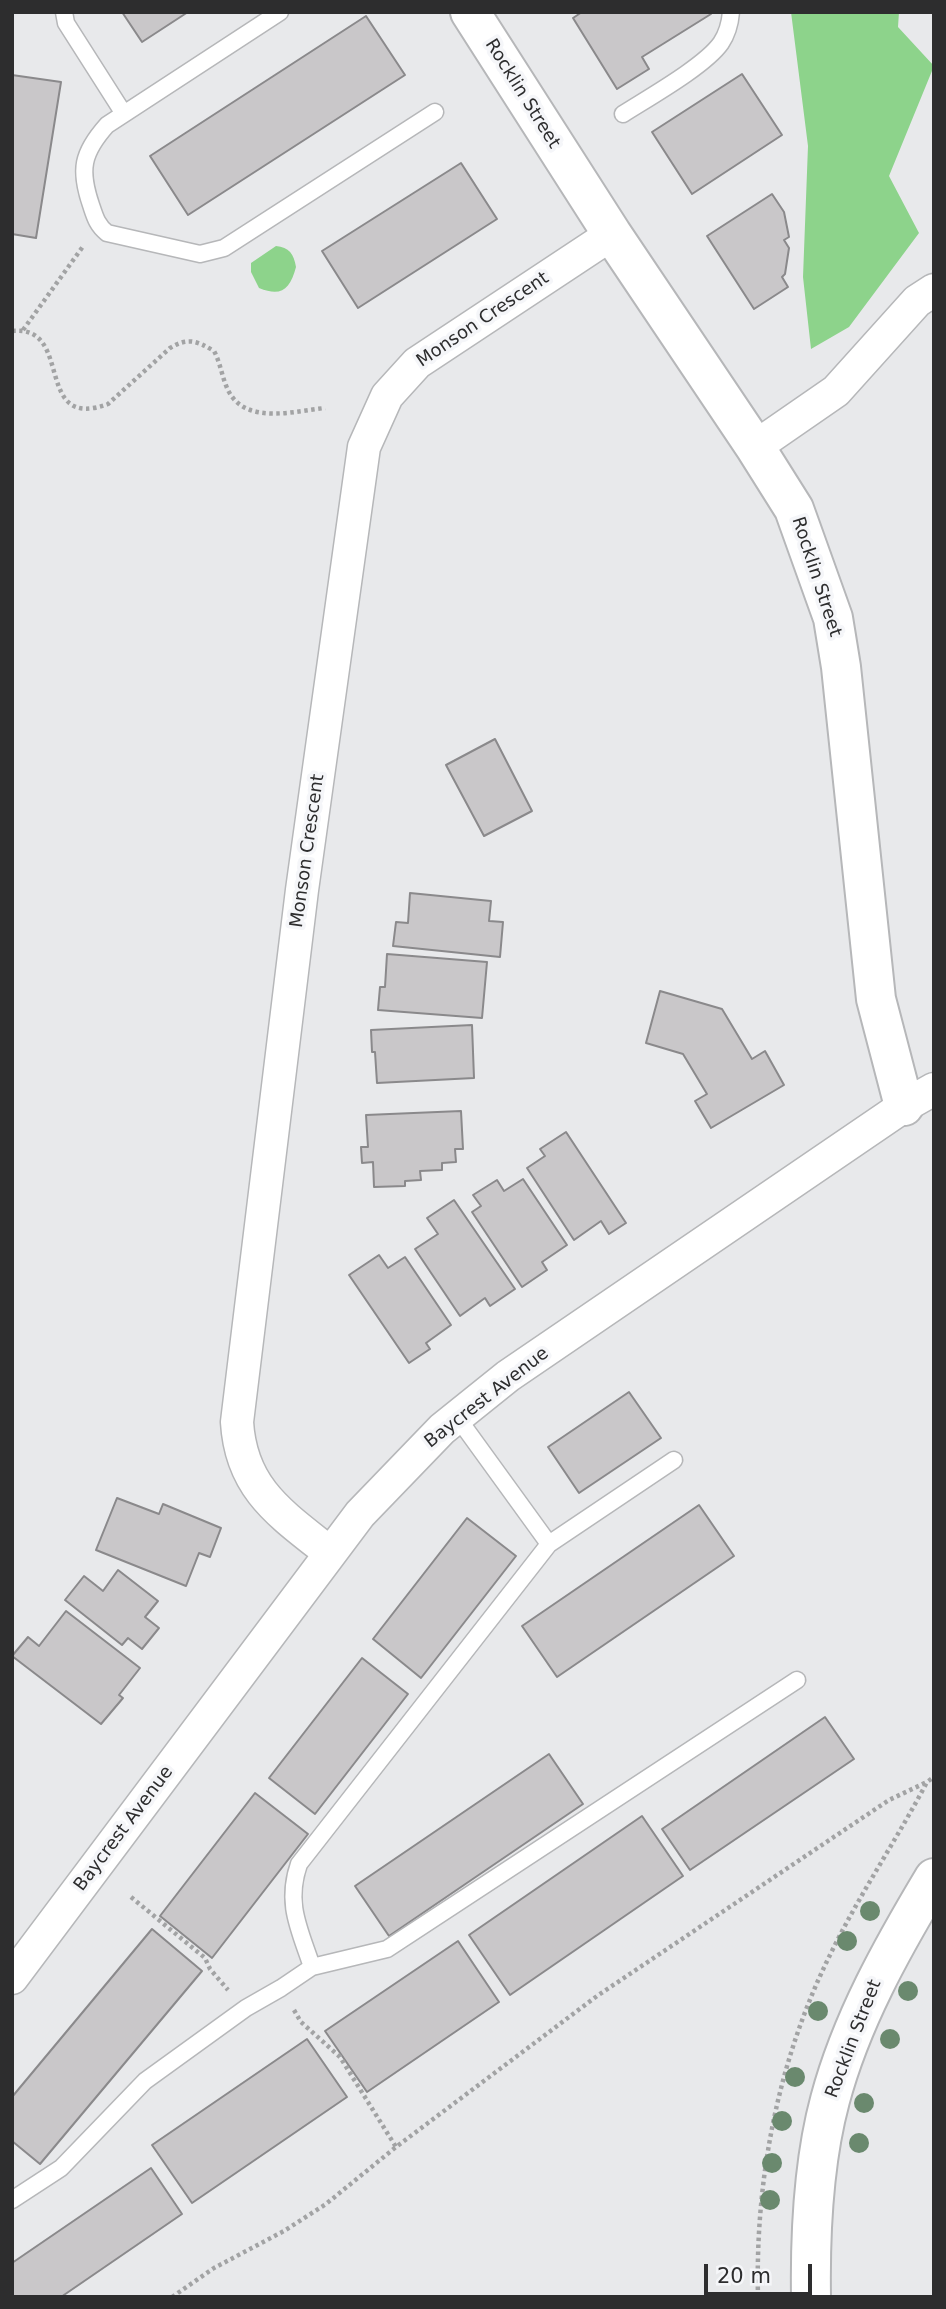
<!DOCTYPE html>
<html>
<head>
<meta charset="utf-8">
<style>
	body { margin:0 }
	#map { position:relative; width:946px; height:2309px; overflow:hidden; background:#e8e9eb; font-family:"DejaVu Sans",sans-serif }
	canvas { display:block }
	.frame { position:absolute; inset:0; border:14px solid #2d2d2e; pointer-events:none }
	.scale { position:absolute; left:704px; top:2264px; width:108px; height:32px; box-sizing:border-box; border:4px solid #2d2d2e; border-top:0; padding-left:9px; font-size:21px; line-height:24px; white-space:nowrap; color:#2d2d2e; -webkit-text-stroke:5px #f5f6f9; paint-order:stroke }
</style>
</head>
<body>
<div id="map">
<canvas width="946" height="2309"></canvas>
<div class="frame"></div>
<div class="scale">20 m</div>
</div>
<script>
const c = document.querySelector('canvas').getContext('2d');
c.lineJoin = 'round';
function fill(path, color) { c.fillStyle = color; c.fill(path, 'evenodd'); }
function stroke(path, color, width, dash) { c.strokeStyle = color; c.lineWidth = width; c.lineCap = dash ? 'butt' : 'round'; c.setLineDash(dash || []); c.stroke(path); }
function write(font, color, halo, rows, align = 'center') {
  c.font = font + ' "DejaVu Sans",sans-serif'; c.lineWidth = 7; c.setLineDash([]); c.textBaseline = 'middle'; c.strokeStyle = halo; c.fillStyle = color; for (const [text, x, y, turn = 0] of rows) {
    c.save(); c.translate(x, y); c.rotate((+turn || 0) * Math.PI / 180); c.textAlign = isNaN(turn) ? turn : align; if (halo) c.strokeText(text, 0, 0); c.fillText(text, 0, 0); c.restore();
  }
}
fill(new Path2D(`
	M791,12h108l-1,15 36,39 -45,110 30,57 -70,94 -38,22 -8,-72 5,-131z
	M276,246c13,1 18,8 20,21 -6,23 -15,30 -37,21l-8,-16v-9z`), '#8dd38b');
const building = new Path2D(`
	M122,12h66l-46,30z
	M582,12h128l1,2 -69,43 7,12 -32,20 -44,-71z
	M366,16l39,59 -217,140 -38,-59z
	M742,74l40,61 -90,59 -40,-62z
	M12,75l49,7 -25,156 -24,-4z
	M461,163l36,56 -139,89 -36,-57z
	M772,194l12,18 5,25 -5,3 5,8 -4,26 -3,3 6,10 -34,22 -47,-73z
	M495,739l37,72 -48,25 -38,-71z
	M410,893l81,8 -2,20 14,1 -3,35 -107,-11 3,-24 12,1z
	M387,954l100,8 -5,56 -104,-8 2,-23h5z
	M660,991l62,18 30,50 13,-8 19,34 -73,43 -16,-27 12,-7 -24,-40 -37,-11z
	M472,1025l2,53 -97,5 -2,-31h-3l-1,-22z
	M461,1111l2,38h-8l1,13 -14,1v7l-22,1 1,9 -16,1v5l-31,1 -1,-25 -11,1 -1,-16h7l-2,-32z
	M566,1132l60,91 -17,11 -8,-13 -27,19 -47,-72 18,-12 -5,-7z
	M523,1179l44,66 -25,17 5,8 -25,17 -50,-75 9,-6 -8,-11 24,-15 7,11z
	M454,1200l61,89 -25,17 -5,-8 -25,18 -45,-67 23,-15 -11,-16z
	M379,1255l9,13 17,-11 46,68 -25,18 4,6 -21,14 -60,-88z
	M629,1392l32,46 -82,55 -31,-46z
	M117,1498l42,16 4,-10 58,24 -11,29 -11,-4 -13,33 -90,-36z
	M699,1505l35,51 -177,121 -35,-51z
	M467,1518l49,38 -95,122 -48,-39z
	M118,1570l40,31 -13,16 14,11 -17,21 -14,-11 -6,7 -57,-45 19,-24 19,15z
	M66,1611l74,57 -21,27 4,3 -22,26 -89,-68 16,-19 11,9z
	M362,1658l46,36 -93,120 -46,-36z
	M825,1717l29,42 -164,111 -28,-41z
	M549,1754l34,50 -194,132 -34,-50z
	M255,1793l53,41 -96,124 -52,-42z
	M642,1816l41,60 -173,119 -41,-60z
	M152,1929l50,42 -162,193 -28,-23v-44z
	M458,1941l41,61 -132,90 -42,-61z
	M307,2039l40,58 -155,106 -40,-58z
	M151,2168l31,46 -121,83h-49v-34z`);
fill(building, '#c9c7c9');
stroke(building, '#8a898b', 2);
const service = new Path2D(`
	M64,12l2,11 58,91
	M280,12l-173,113c-25,28 -28,45 -16,80 4,12 6,20 16,28l93,21 24,-6 211,-136
	M623,114c25,-16 82,-48 98,-71 6,-9 9,-19 10,-31
	M457,1417l92,127
	M312,1967c-12,-37 -27,-63 -13,-103l250,-320 125,-84
	M12,2200l49,-32 84,-87 101,-73 35,-20 31,-21 75,-18 410,-269`);
const minor = new Path2D(`
	M755,447l81,-56 81,-90 17,-11
	M330,1553c-49,-39 -89,-64 -93,-131l65,-532 62,-443 23,-51 30,-33 195,-129
	M12,1978l348,-464 82,-85 66,-53 396,-270 30,-17`);
const tertiary = new Path2D(`
	M470,12l142,222 143,213 39,62 39,109 8,49 35,332 28,107
	M811,2297c-1,-65 2,-134 19,-197 21,-79 62,-152 104,-222`);
stroke(service, '#b6b7b9', 19);
stroke(minor, '#b6b7b9', 35);
stroke(tertiary, '#b6b7b9', 42);
stroke(new Path2D(`
	M23,330l61,-85
	M12,331c63,-7 20,101 96,73l62,-56c18,-11 27,-7 44,3 7,13 8,28 15,41 18,33 66,19 96,16
	M131,1897l74,61 5,11 18,21
	M294,2010l7,12 39,35 56,90
	M172,2297l42,-29 70,-37 42,-27 70,-57 201,-151 292,-196 38,-18
	M758,2297c-3,-117 20,-237 72,-342 29,-60 66,-114 97,-173l7,-5`), '#a2a3a4', 4.5, [3.5, 3.5]);
stroke(service, '#fff', 16);
stroke(minor, '#fff', 32);
stroke(tertiary, '#fff', 38);
c.fillStyle = '#6a896e';
for (const [x, y] of [
	[870,1911],
	[847,1941],
	[908,1991],
	[818,2011],
	[890,2039],
	[795,2077],
	[864,2103],
	[782,2121],
	[859,2143],
	[772,2163],
	[770,2200]
]) { c.beginPath(); c.arc(x, y, 10, 0, 2 * Math.PI); c.fill(); }
write('18px', '#2d2d2e', '#f5f6f9', [
	["Rocklin Street",522,94,58],
	["Monson Crescent",483,320,-34],
	["Rocklin Street",816,577,72],
	["Monson Crescent",308,851,-82],
	["Baycrest Avenue",487,1398,-38],
	["Baycrest Avenue",124,1829,-53],
	["Rocklin Street",854,2039,-69]
]);
</script>
</body>
</html>
